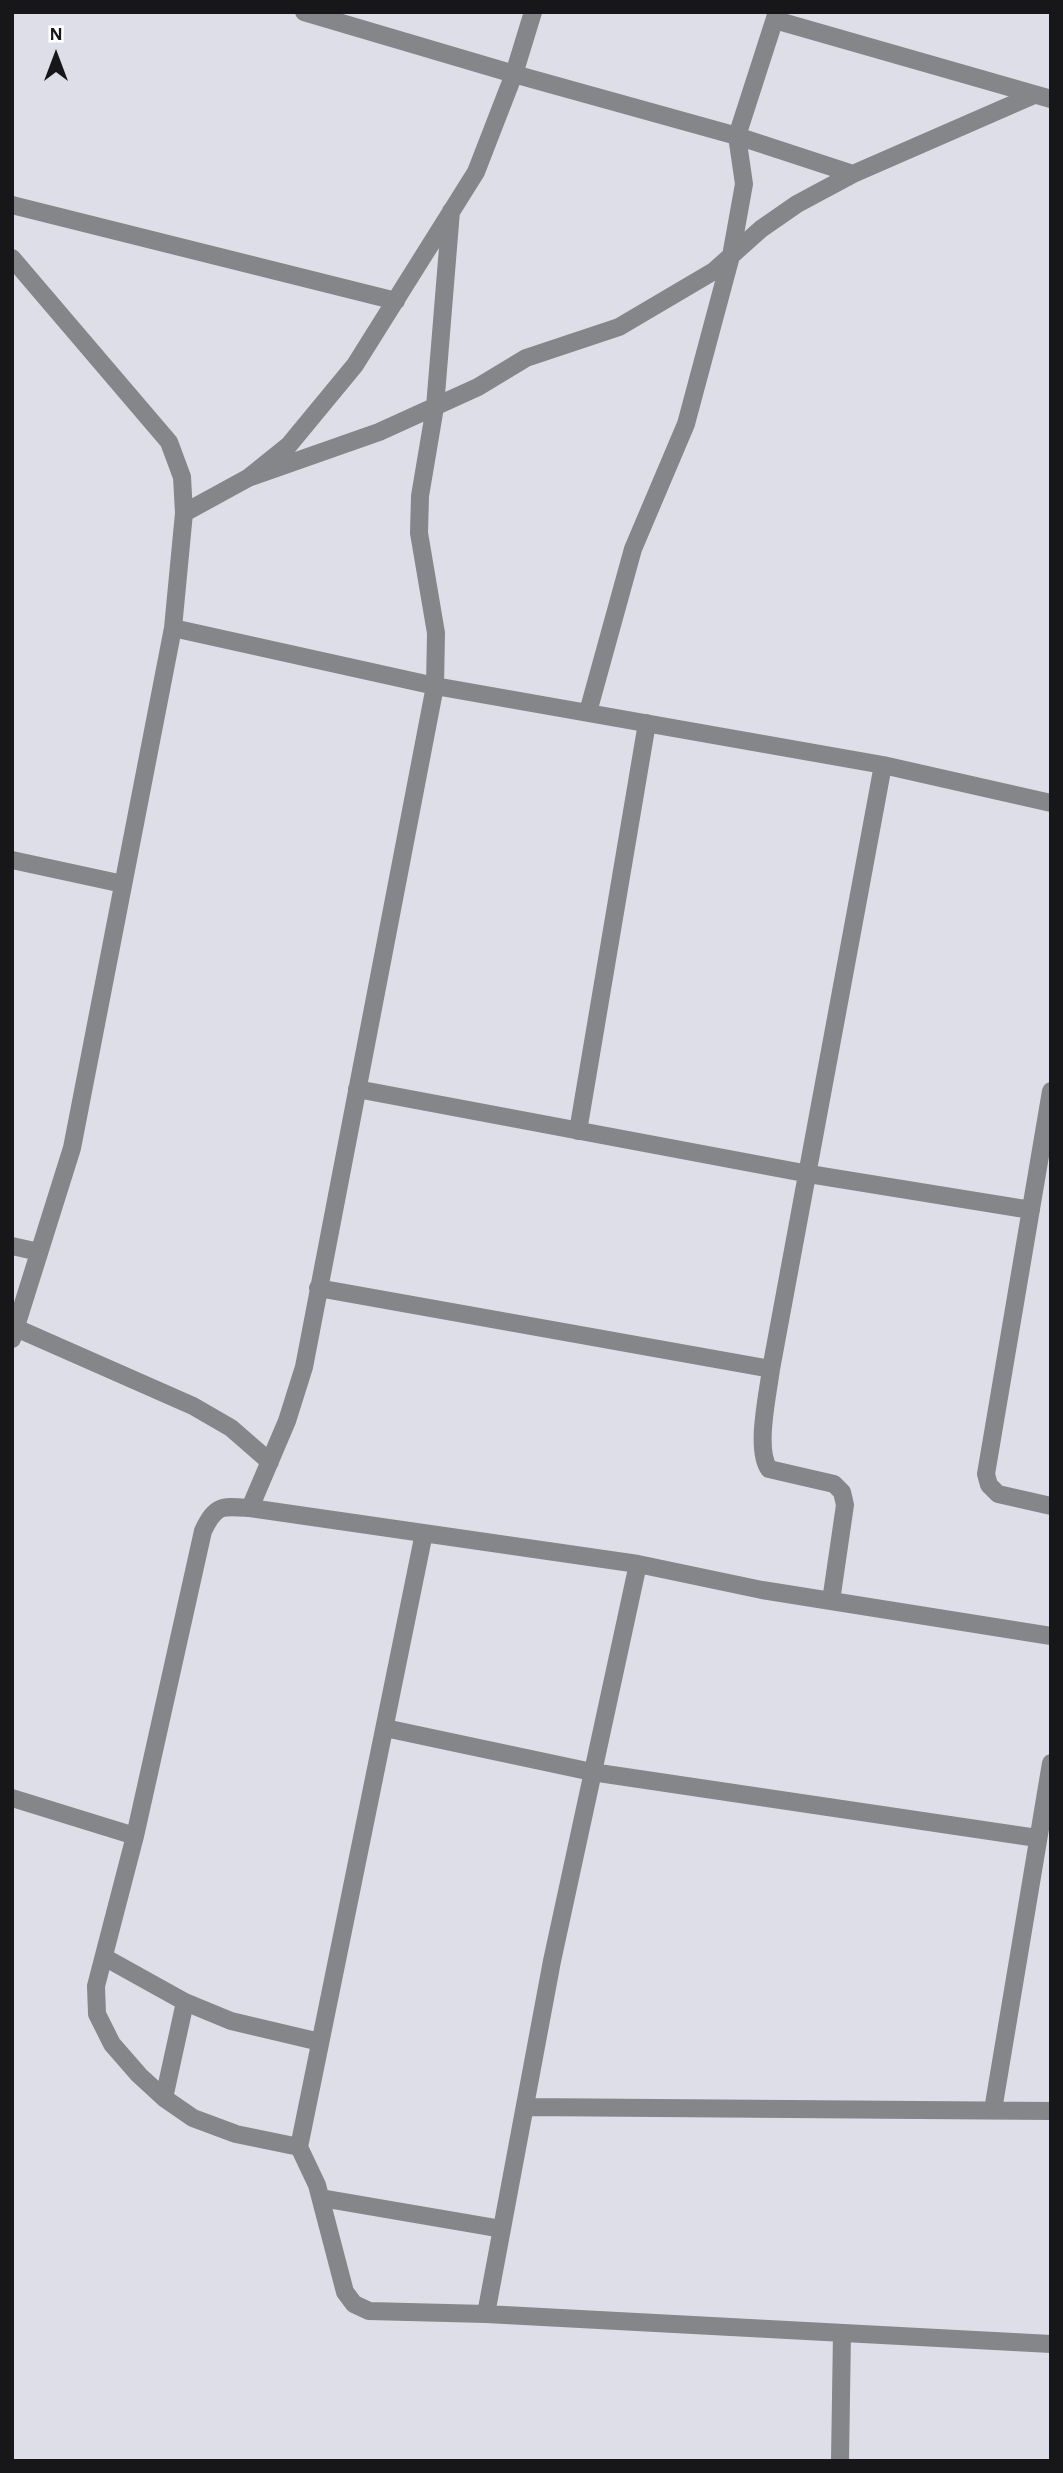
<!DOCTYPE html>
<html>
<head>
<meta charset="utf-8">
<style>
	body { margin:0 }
	#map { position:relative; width:1063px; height:2473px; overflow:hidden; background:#dedee8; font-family:"Alegreya Sans",sans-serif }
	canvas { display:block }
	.frame { position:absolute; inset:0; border:14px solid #17171a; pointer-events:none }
	.north { position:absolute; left:21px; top:21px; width:70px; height:70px; -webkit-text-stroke:5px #fff; paint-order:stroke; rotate:0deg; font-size:19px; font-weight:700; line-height:28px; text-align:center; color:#17171a }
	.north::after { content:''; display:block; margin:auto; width:24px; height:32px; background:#17171a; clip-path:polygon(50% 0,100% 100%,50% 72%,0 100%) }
</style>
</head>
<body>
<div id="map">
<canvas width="1063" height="2473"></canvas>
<div class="frame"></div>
<div class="north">N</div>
</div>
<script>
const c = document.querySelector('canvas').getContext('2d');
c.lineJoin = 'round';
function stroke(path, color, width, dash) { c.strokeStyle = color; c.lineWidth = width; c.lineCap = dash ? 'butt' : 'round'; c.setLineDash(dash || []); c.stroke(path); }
stroke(new Path2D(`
	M304,12l210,62`), '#85868a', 18);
stroke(new Path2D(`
	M777,12l-40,124 116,38
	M775,20l276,79
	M514,74l223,62 7,48 -13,72 -45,168 -53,125 -45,163
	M12,205l384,96
	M12,258l157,184 13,35 2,36 -11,115
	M248,478l131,-46 99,-45 48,-29 93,-31 95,-56 47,-42 36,-25 56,-30 181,-79
	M184,513l64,-35 41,-33 66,-80 121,-193 38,-98 19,-62
	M12,860l111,24
	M357,1089l452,85 222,36
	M1051,1091l-65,383 3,11 9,9 53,12
	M578,1131l69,-408
	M12,1246l27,6
	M318,1288l453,81
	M16,1328l177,78 38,22 39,34
	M12,1339l60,-191 101,-520 262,58 448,79 168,38
	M250,1508l37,-87 17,-54 131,-681 1,-53 -17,-100 1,-37 15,-89 16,-196
	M424,1533l-125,614 18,38 28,107 9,12 15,7 117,3
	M638,1564l-86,397 -66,353 565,30
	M831,1601l14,-96 -3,-13 -8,-8 -65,-15c-14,-20 -1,-75 2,-100l112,-604
	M385,1728l207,44 445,66
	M12,1798l123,38
	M104,1957l81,45 46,19 89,21
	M164,2098l21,-96
	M525,2107l526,4
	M993,2110l58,-347
	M299,2147l-63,-13 -43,-16 -29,-20 -25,-23 -27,-31 -15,-30 -1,-28 39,-150 68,-305c13,-27 19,-25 47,-23l388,56 124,26 289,46
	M321,2198l181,31
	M840,2461l2,-128`), '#85868a', 18);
</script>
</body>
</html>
